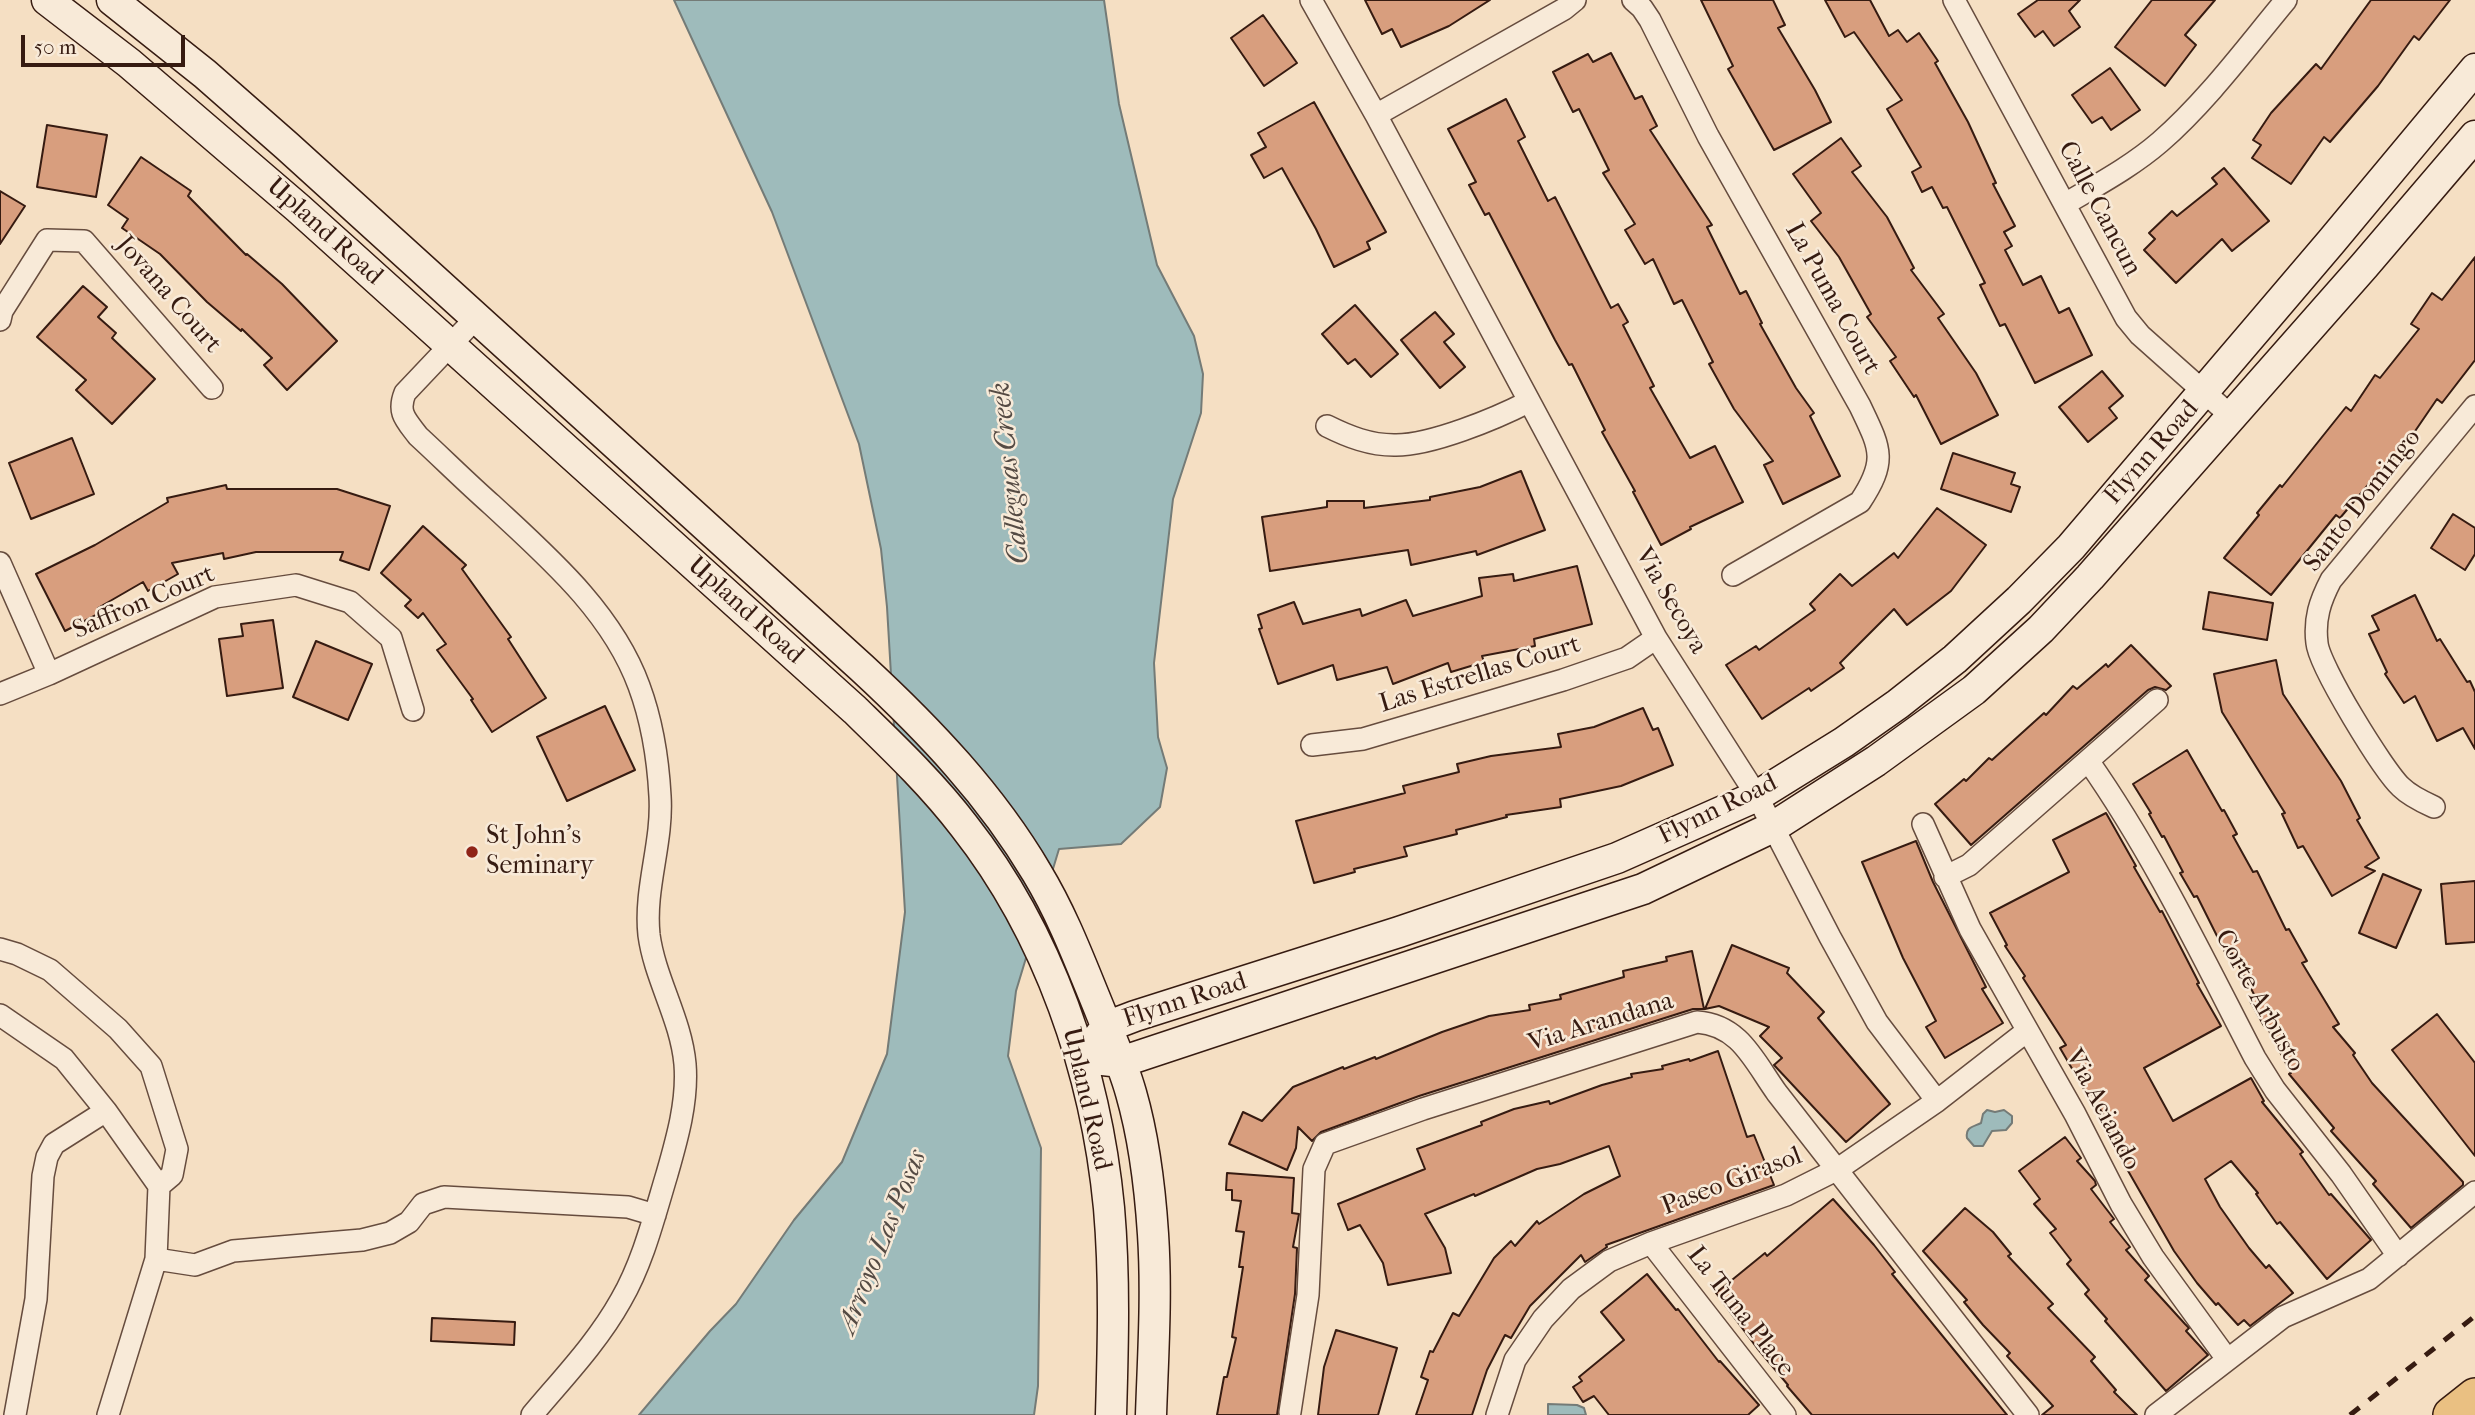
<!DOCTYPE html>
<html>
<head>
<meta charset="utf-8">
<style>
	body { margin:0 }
	#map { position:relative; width:2475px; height:1415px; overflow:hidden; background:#f5dfc3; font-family:"IM FELL French Canon",serif }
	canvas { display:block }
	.scale { position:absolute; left:21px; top:35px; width:164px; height:32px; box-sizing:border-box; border:4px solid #361b11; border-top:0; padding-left:9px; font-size:21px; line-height:24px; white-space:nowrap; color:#361b11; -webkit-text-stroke:5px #f8ead8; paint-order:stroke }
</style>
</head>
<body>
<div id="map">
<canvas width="2475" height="1415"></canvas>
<div class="scale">50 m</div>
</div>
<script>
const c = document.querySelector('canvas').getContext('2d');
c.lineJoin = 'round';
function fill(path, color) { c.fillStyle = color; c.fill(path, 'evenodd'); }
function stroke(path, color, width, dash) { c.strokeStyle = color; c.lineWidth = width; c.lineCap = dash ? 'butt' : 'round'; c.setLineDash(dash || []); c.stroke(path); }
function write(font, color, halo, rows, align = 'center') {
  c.font = font + ' "IM FELL French Canon",serif'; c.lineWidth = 5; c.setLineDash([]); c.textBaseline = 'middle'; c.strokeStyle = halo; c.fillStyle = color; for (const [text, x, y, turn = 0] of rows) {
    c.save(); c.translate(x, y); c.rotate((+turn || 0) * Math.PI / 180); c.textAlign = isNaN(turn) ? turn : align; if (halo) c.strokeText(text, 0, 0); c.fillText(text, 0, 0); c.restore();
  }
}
const water = new Path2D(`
	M674,0h430l15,104 38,161 37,71 9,38 -2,39 -28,86 -19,164 4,74 9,31 -7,39 -39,37 -62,5 -43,142 -8,65 33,92 -3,238 -4,29h-395l71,-84 26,-27 58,-84 48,-58 45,-108 18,-142 -18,-305 -6,-58 -22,-105 -87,-232z
	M1987,1110l8,2 9,-2 8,6v7l-6,7 -14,1 -9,15h-9l-7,-8c-2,-11 6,-11 14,-15l2,-9z
	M1548,1404l29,1 7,3 2,7h-38z`);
fill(water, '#9ebbbb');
stroke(water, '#747b77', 2);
const building = new Path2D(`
	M1365,0h125l-41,26 -48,21 -9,-18 -10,5z
	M1701,0h72l12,25 -7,3 37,62 16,32 -57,28 -46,-81 5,-3z
	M1825,0h45l19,36 9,-6 9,12 12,-9 19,28 -3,2 33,59 28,61 -3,1 22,42 -11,6 8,14 -7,4 18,35 18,-9 18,37 10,-5 23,47 -57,28 -30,-59 -5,2 -20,-41 5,-2 -38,-76 -4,1 -11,-21 -10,5 -10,-20 9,-5 -34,-58 15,-9 -48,-68 -9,5z
	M2038,0h42l-11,11 11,16 -26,19 -11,-15 -8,6 -17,-23z
	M2152,0h63l-30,35 11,10 -31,41 -50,-39z
	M2371,0h79l-31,40 -5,-4 -36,50 -48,56 -6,-5 -33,47 -39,-26 9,-13 -8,-5 18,-27 45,-49 5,5z
	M1263,15l34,48 -33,23 -33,-48z
	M1611,53l24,46 7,-3 15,30 -7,4 62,95 -5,2 33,67 6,-3 16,32 -2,1 36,64 18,25 -4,3 30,60 -57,28 -19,-39 9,-4 -39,-52 -25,-45 4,-2 -31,-62 -8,4 -21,-45 -8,5 -20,-34 10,-6 -32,-51 6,-3 -30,-61 -6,3 -20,-40 35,-18 5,8z
	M2110,68l30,42 -29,20 -9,-13 -10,6 -20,-28z
	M1506,99l19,38 -7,4 30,60 7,-4 56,111 7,-4 10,18 -5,3 31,61 -4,2 40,70 25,-12 28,56 -53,25 1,2 -30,16 -28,-53 2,-1 -33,-59 3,-2 -33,-66 -3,1 -14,-25 -66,-127 -4,2 -16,-30 7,-3 -28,-53z
	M1314,102l72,130 -19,10 3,7 -36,18 -18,-38 -34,-61 -18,10 -13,-23 15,-8 -8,-14z
	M47,125l60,10 -11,62 -59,-10z
	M1841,138l20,28 -9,6 35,45 27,51 -3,2 33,44 -6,4 38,55 22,42 -57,29 -25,-49 -2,2 -24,-36 6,-4 -29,-40 4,-3 -32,-57 -28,-36 10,-8 -28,-39z
	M141,157l50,34 -3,5 58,59 1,-1 35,30 55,57 -50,49 -23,-25 8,-7 -30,-29 -1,2 -34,-29 -47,-48 -38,-26 6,-9 -20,-14z
	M2224,168l45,53 -37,30 -10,-12 -46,44 -32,-33 11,-11 -6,-6 23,-22 5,5 40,-32 -5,-6z
	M0,191l25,15 -25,38z
	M2475,257v103l-33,43 -5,-4 -28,41 -34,40 -2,-1 -33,39 -4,-3 -65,80 -47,-37 35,-43 -2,-2 23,-28 2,2 64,-80 5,4 24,-36 5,3 39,-49 -8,-5 21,-31 10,7z
	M83,286l24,21 -9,10 18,16 -4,5 43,41 -43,45 -36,-34 10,-10 -49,-43z
	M1355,305l43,49 -27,23 -16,-18 -7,5 -26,-30z
	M1435,312l19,22 -10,8 21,25 -25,21 -39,-48z
	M2102,371l21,25 -14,12 8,10 -29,24 -29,-35z
	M72,438l22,56 -63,25 -22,-56z
	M1953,453l62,20 -4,11 9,3 -9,25 -70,-23z
	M1521,471l24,59 -68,25 -1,-4 -65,14 -3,-15 -138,21 -8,-54 65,-10v-6h37v7l66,-8v-3l50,-10z
	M226,485l1,4h110l53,17 -21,64 -29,-10 3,-8h-87l-32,7 -1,-6 -51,10 6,11 -30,17 -5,-9 -45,26 2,5 -35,18 -29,-57 59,-29 73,-43 -1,-4z
	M1937,508l49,37 -35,46 -44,34 -13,-16 -54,54 4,5 -33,23 -2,-3 -47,31 -36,-54 30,-19 3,4 56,-40 -5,-6 30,-30 12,12 42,-33 4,5z
	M2453,514l22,14v26l-10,16 -34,-22z
	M423,526l43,39 -4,4 49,68 -3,2 38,59 -54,34 -21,-32 2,-1 -36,-49 9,-6 -23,-31 -5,5 -13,-12 6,-6 -30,-27z
	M1577,566l15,58 -58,15 1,7 -53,10 2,6 -33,10 -3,-9 -55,21 -6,-17 -50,13 -4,-15 -55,19 -19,-55 3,-1 -4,-13 36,-13 9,22 57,-15 2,7 44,-16 7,16 69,-20 -3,-18 34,-4 1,7z
	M2209,592l64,11 -6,37 -64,-11z
	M2415,595l22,46 3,-2 27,43 3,-1 5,11v57l-12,-21 -26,13 -22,-45 -11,7 -19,-29 2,-2 -18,-38 10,-4 -7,-14z
	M273,620l10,68 -56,8 -8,-57 24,-3 -2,-12z
	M316,641l56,23 -24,56 -55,-23z
	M2131,645l40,41 -5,4 -11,-3 -7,3 -177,155 -36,-41 29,-25 2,2 23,-23 3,2 52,-47 2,2 27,-29 4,3 29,-25 2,3z
	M2276,660l7,34 58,87 19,37 -3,2 22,38 -14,9 10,4 -43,25 -29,-50 -5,2 -16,-34 3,-1 -63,-101 -8,-38z
	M605,706l30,64 -68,31 -30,-64z
	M1643,708l10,22 5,-2 15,37 -52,21 -61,13 1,8 -55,8 1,2 -51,13 1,4 -53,13 3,9 -53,13 1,3 -41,11 -18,-62 109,-28 -2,-7 56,-14 -2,-8 34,-8 70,-9 -3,-13 36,-7z
	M2187,750l35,61 2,-1 13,24 -4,2 20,36 4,-1 29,59 3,-1 18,32 -5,2 37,61 -6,3 22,26 -2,2 19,28 91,99v3l-52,43 -38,-44 3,-3 -45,-50 3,-3 -45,-54 2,-1 -25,-48 -2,1 -14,-25 6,-3 -24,-45 -5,3 -30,-60 -3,1 -14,-24 3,-1 -19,-36 -2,1 -13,-23 2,-1 -18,-29z
	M2106,813l30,53 -2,1 26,45 2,-1 37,72 -2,1 24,42 -77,42 29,53 78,-43 13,23 -2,1 41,50 -3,2 29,41 2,-1 40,46 -44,39 -47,-57 -3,2 -21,-30 2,-1 -27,-32 -26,18 15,28 29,41 17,20 3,-3 24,28 -43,33 -6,-6 -6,5 -20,-22 -2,2 -19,-22 -23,-32 -55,-96 4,-3 -31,-58 -4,2 -28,-48 6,-3 -43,-67 2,-2 -20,-30 2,-1 -17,-32 79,-41 -16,-32z
	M1916,841l17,41 53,105 -4,2 21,34 -58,35 -19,-31 10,-6 -33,-63 -41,-96z
	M2383,874l38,16 -25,58 -37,-15z
	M2475,881v61l-29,2 -5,-60z
	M1732,945l57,23 -2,5 37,39 -6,6 72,86 -44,38 -72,-77 8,-7 -22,-22 9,-9 -50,-21 -14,3z
	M1692,951l12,58h-11l-22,7 -252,80 -98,36 -9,9 -14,-14 -2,21 -9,22 -58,-26 14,-32 19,9 31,-34 50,-20 1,2 31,-12 1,2 66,-27 47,-16 41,-6 -1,-5 32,-6 -1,-4 64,-18 -1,-6 44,-10 -1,-4z
	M2437,1014l38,49v93l-83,-106z
	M1718,1051l29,86 7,-2 20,50 -168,60 1,2 -22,15 -4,-7 -51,51 -19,32 -6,-3 -18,35 -15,45h-56l12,-35 -7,-3 9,-26 3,1 20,-39 6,3 35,-58 17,-17 4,5 22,-25 2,3 45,-30 36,-18 -11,-30 -49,18 -23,5 -62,27 -1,-2 -49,20 20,34 6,25 -63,12 -5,-22 -23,-38 -12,5 -10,-26 87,-35 -8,-20 65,-24 -1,-3 33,-13 35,-8 1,3 52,-19 30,-8 -1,-3 32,-5 -1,-3 27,-7 1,2z
	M2065,1137l16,21 -4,3 18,20 1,4 -5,4 23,30 -4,3 20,25 -4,3 23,26 -4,4 40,44 4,4 -3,3 22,24 -42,36 -61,-70 2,-2 -22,-25 4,-4 -22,-26 4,-4 -21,-27 6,-4 -22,-25 6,-5 -21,-28z
	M1227,1173l67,5 -2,35 7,1 -6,33 4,1 -2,46 -18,121h-60l7,-38h3l9,-39 -4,-1 11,-70h-4l5,-35 -8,-1 5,-30 -9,-1v-10h-6z
	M1833,1199l41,46 21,27 -3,2 115,141h-195l-25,-29 1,-1 -31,-37 -41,-55 49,-40 2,3z
	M1965,1208l28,24 18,22 -3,2 45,48 -5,4 47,49 -4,4 25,29 -2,2 23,23h-95l11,-9 -46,-50 3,-3 -27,-28 -19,-23 3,-2 -44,-49z
	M1647,1274l29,36 2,-1 41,53 1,-1 39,44 -11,10h-139l-15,-19 -11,6 -10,-15 9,-6 -3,-4 45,-37 -23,-28z
	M432,1318l83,4 -1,23 -83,-4z
	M1336,1330l61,18 -19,67h-60l6,-48z`);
fill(building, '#d89e7e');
stroke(building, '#361b11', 2);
const minor = new Path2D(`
	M1311,0l65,115 280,523 101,158 73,141 47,85 60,79
	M1633,0l9,8 8,12 58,116 152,270c20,42 28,54 0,96l-127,73
	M1954,0l172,318 14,17 91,81
	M1376,115l188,-106 11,-9
	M2065,204c32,-19 66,-37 95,-62 47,-41 86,-94 126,-142
	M476,318l-71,75c-8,20 1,27 13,43 25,23 49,47 74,69 56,52 120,107 147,181 13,35 19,73 21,110 3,47 -16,92 -11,139 6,44 32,84 36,129 3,37 -8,75 -18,110 -13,43 -24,88 -46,126 -24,43 -58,78 -89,115
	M0,320l2,-9 45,-71 37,1 128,147
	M1327,426c22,11 43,19 67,19 36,1 103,-27 134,-43
	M0,563l49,111
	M0,694l49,-20 166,-77 81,-12 54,17 41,36 22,72
	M1312,745l51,-6 200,-59 64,-22 29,-20
	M2089,762c65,93 114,196 166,296l20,32 66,84 57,82
	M2434,807c-11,-5 -24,-11 -33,-20 -18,-17 -82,-121 -84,-144 -3,-24 3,-42 14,-63l144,-174
	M1923,824l47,105 105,185 46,90 32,53 74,102
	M1945,877l24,-12 188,-165
	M0,949l17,5 33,16 68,59 33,37 26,83 -5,26 -13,11
	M0,1015l64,44 42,52
	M1651,1243l134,172
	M156,1259l39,6 38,-14 129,-11 28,-7 19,-11 14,-18 21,-7 184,10 27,8
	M1290,1412l18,-117 6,-126 11,-25 98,-35 274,-87c43,3 57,39 80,71l251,322
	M15,1415l21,-116 7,-123 4,-19 7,-13 52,-33 53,75 -3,73 -48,156
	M1497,1415l18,-55 28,-41 28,-30 38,-28 42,-18 135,-48 52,-26 99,-68 90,-70
	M2156,1415l127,-98 86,-38 106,-87`);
const secondary = new Path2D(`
	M47,0l82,63 169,145 557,502c38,37 77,74 109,116 85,108 132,246 145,382 6,69 4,138 2,207
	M112,0l93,74 82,72 575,522c67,62 129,127 175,205 26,43 43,89 62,135 11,28 24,56 32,85 13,45 19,95 22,141 4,61 0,121 -2,181
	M1095,1042l11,-15 29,-11 264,-84 218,-74 140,-62 87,-54 54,-38 57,-45 64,-59 52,-53 260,-305 144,-173
	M1103,1060l18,2 522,-173 130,-62 103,-66 98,-71 67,-61 49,-52 274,-311 111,-130`);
const primary = new Path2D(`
	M2451,1415l24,-19`);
stroke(minor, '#664c3e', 24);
stroke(secondary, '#361b11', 33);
stroke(primary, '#361b11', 38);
stroke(minor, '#f8ead8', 21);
stroke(secondary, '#f8ead8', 30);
stroke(primary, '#eac082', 35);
stroke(new Path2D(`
	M2350,1415l125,-99`), '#361b11', 5, [12, 12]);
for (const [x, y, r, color] of [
	[472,852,7,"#8f2418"]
]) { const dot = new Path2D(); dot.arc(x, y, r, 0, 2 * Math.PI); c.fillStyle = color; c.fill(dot); stroke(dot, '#f8ead8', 2.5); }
write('26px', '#361b11', '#f8ead8', [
	["Calle Cancun",2099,209,62],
	["Upland Road",324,232,42],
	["Jovana Court",168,295,49],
	["La Puma Court",1832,299,61],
	["Flynn Road",2152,453,-49],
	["Santo Domingo",2363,501,-52],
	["Via Secoya",1670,601,60],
	["Saffron Court",144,603,-23],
	["Upland Road",745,611,42],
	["Las Estrellas Court",1480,675,-17],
	["Flynn Road",1718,810,-26],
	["Flynn Road",1185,1001,-18],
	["Corte Arbusto",2259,1001,61],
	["Via Arandana",1601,1023,-17],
	["Upland Road",1086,1099,77],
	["Via Aciando",2102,1110,62],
	["Paseo Girasol",1732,1182,-21],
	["La Tuna Place",1740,1312,52]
]);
write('26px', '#361b11', '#f8ead8', [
	["St John's",486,837],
	["Seminary",486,867]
], 'left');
write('italic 28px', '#554b44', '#f8ead8', [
	["Calleguas Creek",1011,473,-96],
	["Arroyo Las Posas",883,1242,-68]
]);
</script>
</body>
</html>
